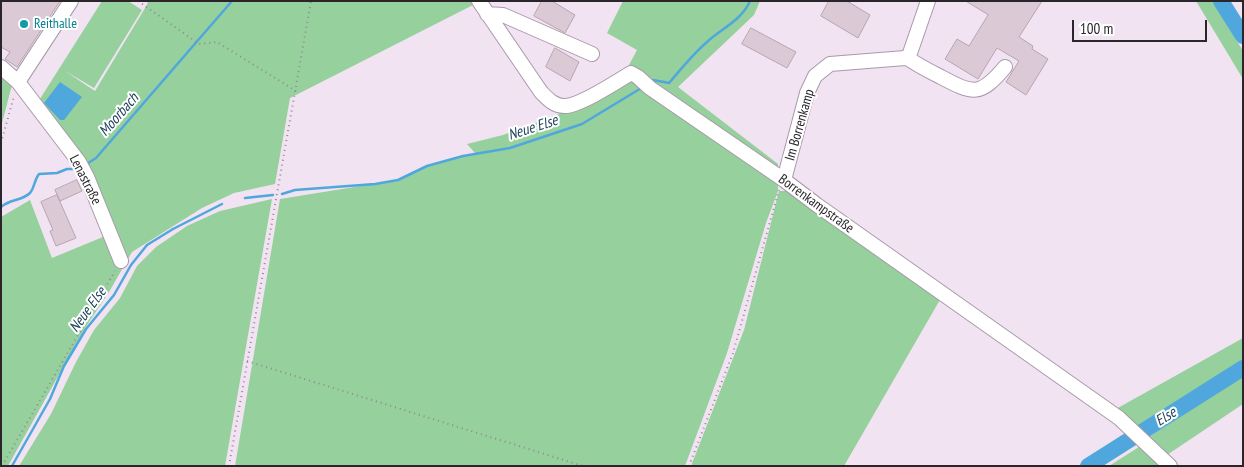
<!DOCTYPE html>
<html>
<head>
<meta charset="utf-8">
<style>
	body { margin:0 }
	#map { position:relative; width:1244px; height:467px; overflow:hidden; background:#f2e3f3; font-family:"PT Sans Narrow",sans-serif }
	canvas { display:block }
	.frame { position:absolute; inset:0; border:2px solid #2a252b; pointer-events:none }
	.scale { position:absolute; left:1072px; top:20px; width:135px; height:22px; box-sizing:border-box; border:2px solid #2a252b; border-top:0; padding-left:6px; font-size:15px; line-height:18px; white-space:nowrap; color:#2a252b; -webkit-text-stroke:4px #fff; paint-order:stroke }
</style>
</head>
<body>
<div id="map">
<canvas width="1244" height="467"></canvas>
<div class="frame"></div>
<div class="scale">100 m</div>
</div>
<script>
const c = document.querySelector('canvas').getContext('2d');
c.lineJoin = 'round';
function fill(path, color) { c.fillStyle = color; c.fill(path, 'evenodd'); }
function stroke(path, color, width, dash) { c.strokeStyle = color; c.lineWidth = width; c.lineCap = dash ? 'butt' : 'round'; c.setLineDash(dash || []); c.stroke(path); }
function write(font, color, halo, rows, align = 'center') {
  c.font = font + ' "PT Sans Narrow",sans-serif'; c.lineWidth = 4; c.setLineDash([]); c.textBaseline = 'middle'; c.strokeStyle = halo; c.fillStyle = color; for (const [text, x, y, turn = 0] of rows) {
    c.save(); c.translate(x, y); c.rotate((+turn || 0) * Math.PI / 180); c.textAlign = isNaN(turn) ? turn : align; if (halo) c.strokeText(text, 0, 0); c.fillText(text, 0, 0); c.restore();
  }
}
fill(new Path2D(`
	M102,1h26l14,9 -48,78 -29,-17 30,20 53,-88 -2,-2h331l-2,3 -185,94 -15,86 -41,9 -32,15 -70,44 -23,40 -24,36 -77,138h-7v-249l29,-17 22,58 63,-26 -77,-130z
	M623,1h137l-6,14 -76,72 100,77v27l-12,32 -39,130 -42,113h-450l45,-267 118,-19 29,-13 48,-14 -8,-9 36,-9 59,-22 73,-39 -6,-9 8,-15 -30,-17z
	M1196,1h17l30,50v28z
	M1,72l11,13 -11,42z
	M779,191h12l150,107 -97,168h-153l53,-136z
	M272,199l-47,267h-206l32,-52 25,-52 18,-32 26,-32 17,-32 19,-19 31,-21 33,-15z
	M1243,338v25l-103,67 -24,-21z
	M1243,375v29l-76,51 -18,-18z
	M1142,445l18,17 -5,4h-46z`), '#96d09d');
fill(new Path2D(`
	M60,82l22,15 -18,23h-4l-16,-17z`), '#50a7dd');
stroke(new Path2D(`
	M649,82l4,-2 16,3c12,-14 24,-29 38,-41 14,-13 35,-22 43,-41
	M85,165l11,-7 136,-157
	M282,194l13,-4 80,-6 23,-4 29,-14 36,-10 47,-8 72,-24 61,-37
	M245,198l28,-3
	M1,207c9,-8 21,-6 29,-14 5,-6 4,-13 9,-19l18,-1 10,-4h11
	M12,466l38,-67 14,-33 22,-37 28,-34 17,-30 16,-20 26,-16 49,-25`), '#50a7dd', 2.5);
stroke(new Path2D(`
	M1221,1l22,35
	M1088,466l155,-98`), '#50a7dd', 16);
const building = new Path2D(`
	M1,1h59l-43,66 -12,-8 5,-7 -9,-5z
	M542,1h10l23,14 -10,18 -31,-17z
	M829,1h18l23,14 -12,23 -37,-22z
	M966,1h76l-23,36 14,9 -1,3 16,10 -22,36 -20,-13 13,-21 -22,-13 -19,31 -33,-20 12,-20 12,7 19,-31z
	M751,28l45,24 -9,16 -45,-24z
	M555,48l24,14 -9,19 -24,-14z
	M77,180l5,11 -22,10 -5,-11z
	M57,195l19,43 -20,8 -6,-15 3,-1 -12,-28z`);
fill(building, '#dbc9d5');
stroke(building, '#b6a5b1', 1);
const minor = new Path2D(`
	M479,1l62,91c7,7 13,14 23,14 14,1 54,-25 67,-33l7,4 12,11 134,92 33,25 302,213 51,48
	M487,14l16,1 89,39
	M906,57c11,8 23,14 35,20 32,17 39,20 64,-10
	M1,67l17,15 61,80 8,15 34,84
	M18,82l53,-81
	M784,180l23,-87 8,-17 15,-12 75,-6 4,-2 19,-55`);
stroke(minor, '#a79aa8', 16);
stroke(new Path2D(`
	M138,1l61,43 18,-2 79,49
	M1,143l13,-47
	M247,361l336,105
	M2,466l113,-195
	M229,466l82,-465
	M689,466l44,-113 46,-163`), '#928893', 2, [1, 4]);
stroke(minor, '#fff', 14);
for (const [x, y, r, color] of [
	[24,24,5,"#0f9aa8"]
]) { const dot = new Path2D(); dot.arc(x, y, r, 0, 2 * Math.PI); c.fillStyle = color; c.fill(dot); stroke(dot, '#fff', 2); }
write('14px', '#0d838f', '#fff', [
	["Reithalle",34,24]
], 'left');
write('14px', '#2a252b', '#fff', [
	["Im Borrenkamp",800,125,-74],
	["Lenastraße",85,180,63],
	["Borrenkampstraße",816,204,36]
]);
write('italic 15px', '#1f435b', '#fff', [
	["Moorbach",119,115,-49],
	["Neue Else",533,128,-18],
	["Neue Else",88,310,-54],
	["Else",1166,417,-32]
]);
</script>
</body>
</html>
